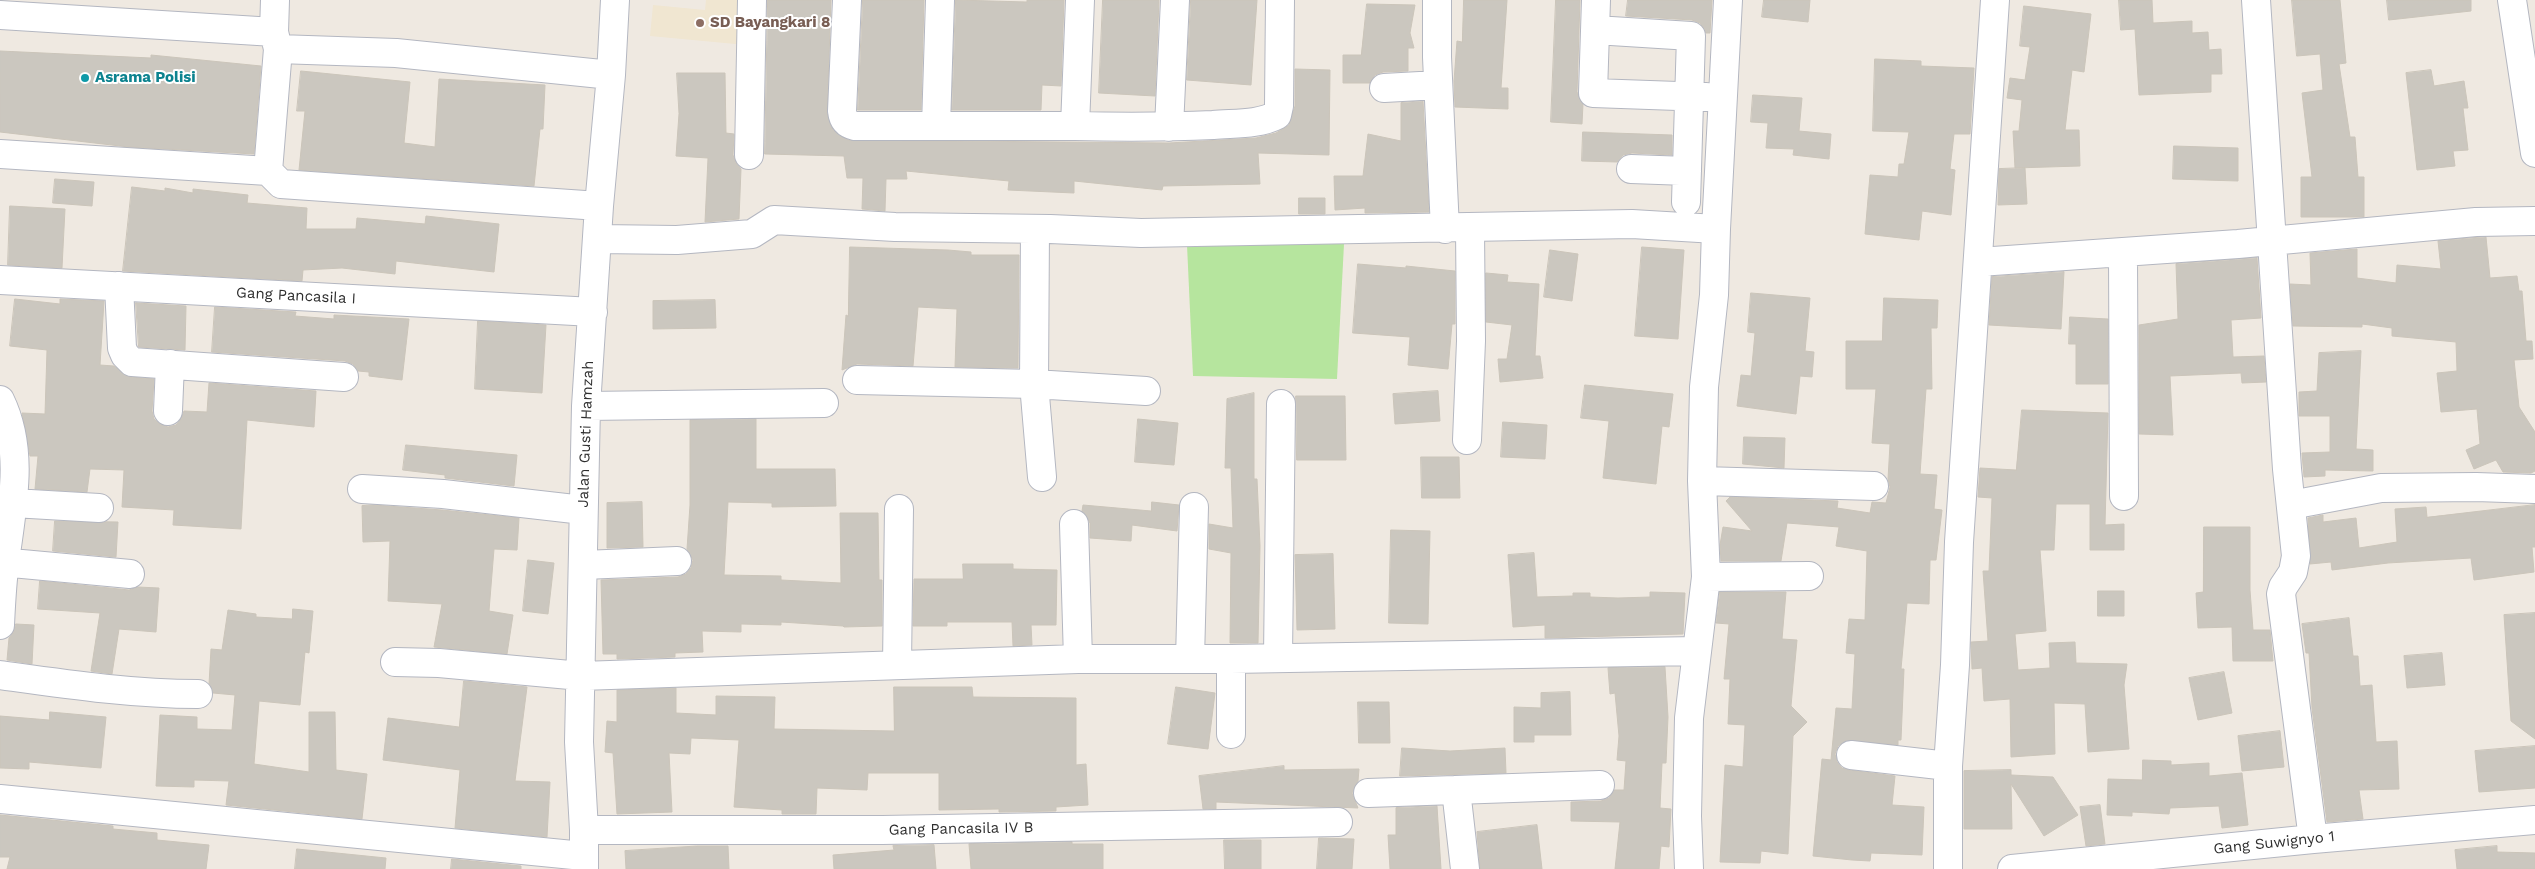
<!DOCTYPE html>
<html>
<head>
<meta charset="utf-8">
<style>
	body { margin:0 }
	canvas { display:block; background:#efe9e1 }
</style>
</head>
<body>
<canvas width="2535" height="869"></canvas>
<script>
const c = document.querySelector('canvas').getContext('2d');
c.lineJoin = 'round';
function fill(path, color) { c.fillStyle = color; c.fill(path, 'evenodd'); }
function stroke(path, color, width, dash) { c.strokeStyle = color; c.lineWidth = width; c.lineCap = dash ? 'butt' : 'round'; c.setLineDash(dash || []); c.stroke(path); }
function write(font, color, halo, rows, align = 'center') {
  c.font = font + ' "Work Sans",sans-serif'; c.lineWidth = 4; c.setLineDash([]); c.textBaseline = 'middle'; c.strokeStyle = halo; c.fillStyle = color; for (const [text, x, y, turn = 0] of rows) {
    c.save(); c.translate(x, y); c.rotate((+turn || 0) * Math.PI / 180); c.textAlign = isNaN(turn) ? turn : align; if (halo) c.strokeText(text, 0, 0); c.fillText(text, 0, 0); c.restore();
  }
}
fill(new Path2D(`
	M706,0h33l-1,10 11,1 -3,34 -96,-9 3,-31 52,5z`), '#f0e6d1');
fill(new Path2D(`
	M1344,244l-7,135 -144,-3 -6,-131z`), '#b6e59e');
const building = new Path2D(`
	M768,0h63l-4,113 6,17 15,10 321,3 87,-5 20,-5 13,-8 6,-19v-37l35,1 -1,85 -71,-2 2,31 -97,2 -1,4 -88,-9v12l-66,-3 1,-9 -103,-10 1,8h-21l-1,32 -23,-2 1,-31h-16l-3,-22 -79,-2z
	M863,0h61l-3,110h-63z
	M956,0l71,2v-2h37l-3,86 -19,-1 -1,25h-89z
	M1103,0h56l-4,96 -56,-3z
	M1191,0h66l-6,85 -64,-5z
	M1464,0h43l-6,88h7v21l-53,-2 -1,-26 3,-40 5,1z
	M1556,0h24l-3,92 6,12 -1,20 -31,-2z
	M1628,0h84l-2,33h-4l-6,-10 -8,-3 -66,-4z
	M1764,0h46l-2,22 -46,-5z
	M2119,0h33l1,23 39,-2v12l16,-1 1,18 12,-1 1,25h-11v18l-72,3 -4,-66 -14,1z
	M2292,0h48l6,63 -7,1 11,73h5l3,40h6v40h-63v-40h11l-10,-84 21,-3 -3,-36 -23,2z
	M2387,0h84v11l-82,9z
	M1367,4l48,1 -5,28 4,15h-6v23l-25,1 -8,3 -5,8h-27v-28h18z
	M2024,6l67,8 -7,58 -12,-2 -7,60h14l1,36 -65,2 -2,-37h6l3,-31 -15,-2 3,-20 15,2 5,-33 -10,-1z
	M0,51l151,7v-3l110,11 -7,88 -125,-7 -129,-15z
	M1875,59l46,2v5l53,2 -4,66h-16l-4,35 5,1 -4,45 -29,-4 -3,29 -54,-6 5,-59 28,2 1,-13h5l5,-32 -36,-1z
	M2431,70l3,16 30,-5 4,27h-5l5,42 -15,1 2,15 -38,4 -11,-97z
	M301,71l109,11 -6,61 31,4 4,-68 106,6 -2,44h-3l-6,57 -235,-16 6,-59h-8z
	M677,73h48l1,60 8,1 -1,21 3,8 5,6 -2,50 -34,3 3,-64 -32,-2 3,-42z
	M1753,95l49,3 -3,33 32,3 -2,25 -36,-4 1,-6 -28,-1 2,-25 -17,-1z
	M1423,101l6,111 -64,1v-5l-30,2 -1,-34h29l5,-42 33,7v-38z
	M1583,132l89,3v20l-40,-2 -9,2 -6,7 -35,-1z
	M2174,146l64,2v33l-65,-2z
	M2025,168l2,36 -29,1 1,-36z
	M55,179l39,3 -2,24 -39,-3z
	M132,187l33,4v-3l28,5v-4l55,6 -1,8 60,5 -1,21h50l1,-11 68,6 1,-8 73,8 -5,48 -98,-11 -1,13 -53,-6 -39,2 -1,11 -179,-10z
	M1299,198h26v16h-26z
	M10,206l55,3 -3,59 -54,-3z
	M2486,237l4,41 27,-2 2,15h3l4,50h6l1,18 -19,1 5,47 16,25v39l-4,2 -28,-1 -7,-12 -22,9 -8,-19 14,-6 -3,-35 -36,3 -4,-39 20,-2 -1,-29 -64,-6v-8l-30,-4v3l-69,-1 -3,-42 21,1 -1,-32 47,-4v29l39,5 1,-18 44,4 -3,-28z
	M850,247l98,3 23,2v3h48l-1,113 -63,-1 2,-58 -39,-2 -5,59 -56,-2 -15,6 4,-55 2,1z
	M1642,247l42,3 -6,89 -43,-3z
	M1550,250l28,4 -6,47 -28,-4z
	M2257,258l4,60 -30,2 2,37 31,-1 2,26 -24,1 -1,-10 -71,3 3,59 -34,-1v-109l39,-6 -2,-55z
	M1358,264l48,4v-2l49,5v53h-3l-4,45 -40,-4 2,-28 -57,-4z
	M2064,272l-3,57 -72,-4 3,-48z
	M1486,273l22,2 -1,7 32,2 -4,72h5l3,22 -43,4 -2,-23h9l5,-34 -26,-3z
	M1751,293l59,5 -5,53 9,1 -2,25 -12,-1 -4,38 -59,-8 4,-31 10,1 4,-43 -7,-1z
	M1884,298l54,2 -1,28h-6l1,61h-6l-6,85 17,1 -3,34 8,1 -6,50h-6l-1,44 -22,-1 -6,66h3l-3,71h-3v5l-53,-4 -7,5 -3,8 2,8 5,6 7,2 46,6 -3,29 32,2 -2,48 -51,-2 -1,8 -18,-1 -39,-4 9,-97 9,1 5,-52 16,1 3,-55 -9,-1 3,-34 16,1 2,-69 -31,-5 3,-19 -52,-4 -6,38h-60l-1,-16 3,-18 29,4 -26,-30 4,-4 108,4 -1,7 33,5 2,-11 14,1 4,-16 -2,-8 2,-35 -18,-1 4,-54h-30v-48h36z
	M15,299l45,5v-5l44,2 -4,64 14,1 16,11 24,2 -2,32 2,8 6,5 8,3 8,-2 5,-6 3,-8 23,1 2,-29 107,8 -2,36 -67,-7 -6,109 -68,-4 1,-15 -52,-3 2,-37 -34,-1 -3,23 -52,-3 3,-33h-8l-8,-43 23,1 2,-64 -37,-4z
	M715,300l1,28 -63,1v-28z
	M136,303l50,3 -1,44 -46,-3z
	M215,307l81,5 -1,4 39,3v-4l75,4 -7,61 -33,-4v-4l-11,-1 -5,-7 -8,-3 -133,-9z
	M2070,317l38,2v65h-32v-40h-7z
	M478,321l68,4 -4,68 -67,-4z
	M2361,351l-5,98 17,1v21l-48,-1v6l-21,1 -2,-24 28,-1v-36h-31v-24l18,-1 2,-38z
	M1585,385l88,9 -4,33 -7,-1 -6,58 -53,-6 6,-57 -28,-3z
	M1438,391l2,30 -45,3 -2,-30z
	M1254,393v86h3l3,67 -2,97h-28l1,-90 -22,-4v-25l24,4 -2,-60h-6l2,-69z
	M1296,396h49l1,64h-49z
	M2022,410l86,3 -3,112 19,-1v26h-34v-46h-34l-2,46h-14l6,81 -31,3 3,36 32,-2 -1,-25 26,-1 1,21 51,1 -3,21 5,64 -41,3 -3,-48 -31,-1 1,51 -44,3 -1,-58 -26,2 -2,-33 -10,1 -1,-27 17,-1 -5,-70h6l3,-73 -14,-1 2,-29 36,2z
	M756,419v50h79l1,37 -64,1v-4l-44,-1 -4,73 57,1v4l60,3 -1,-70h38l1,67h3v46l-38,1 -1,-1 -62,-4v3l-40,-1v8l-39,-1 1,21 -28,1v4l-58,2v-5h-14l-2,-74 77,-3 8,-3 5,-6 2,-8 -6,-11 3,-44v-85z
	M1138,419l40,4 -4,42 -39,-3z
	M1503,422l44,3 -2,34 -44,-2z
	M1744,437l41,1 -1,30 -41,-4z
	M406,445l111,10 -3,31 -69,-8v-3l-42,-5z
	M1421,457h38l1,41h-38z
	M642,502l1,45 -36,1v-45z
	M1152,502l27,3 -2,26 -45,-6 -1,16 -41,-3v-15l-8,-12 1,-6 68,6z
	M373,505l69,5 77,8 -2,32 -23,-1 -5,62 24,4 -6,39 -73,-7 8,-43 -54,-3 2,-60 -27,1 -1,-36z
	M2535,505v42h-3l2,25 -60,8 -3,-22 -83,5 -56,7 -1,-8 -21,2 -2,-46 15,-3v7l33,-4 3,30 38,-6 -2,-33 31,-2 1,10z
	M55,521l63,1 -2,35 -63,-6z
	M2204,527h46v63l3,40h17l3,31h-40l-1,-34 -34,1 -2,-35 7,-1z
	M1391,530l39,1 -2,93 -39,-1z
	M1534,553l3,44 36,-1v-3h17v4l28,1 32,-1v-5l35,1 -2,41 -138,4v-13l-32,2 -5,-72z
	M1333,554l2,75 -38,1 -2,-75z
	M528,560l26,3 -6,51 -25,-3z
	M963,564h50v5l44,1 -1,55h-25l1,20 -19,1 -1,-24h-65v4h-34l1,-47h49z
	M40,581l89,9 9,-3 21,1 -3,44 -37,-3 -7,45 -21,-3 9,-58 -62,-4z
	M2098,591h26v25h-26z
	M1720,592h66l-4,47 15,1 -6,66 16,16 -14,14 -5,118 -27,-3 -1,12 -40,-1 5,-97 18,2 2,-42 -17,-1 2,-45h-6l5,-55 -13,-1z
	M293,609l20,2 -4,42 -4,-1 -5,53 -41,-4 -5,63 55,8v-60h26l1,58 31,4 -5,45 -136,-14 3,-24 -35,-1v7l-38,-1 4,-71 37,2v12l35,1 3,-35 -22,-2 -4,-9 2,-35 11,1 6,-40 28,4v3l36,2z
	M2535,613v126l-24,-18 -7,-106z
	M2349,618l4,38h5l2,30 12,-1 4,57 21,-1 2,48 -40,1 4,29 -36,3 -15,-114 -3,-55h-3l-4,-29z
	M16,624l18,1 -2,39 -25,-4 2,-22 4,-5z
	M2442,653l3,32 -38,3 -3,-32z
	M1665,667l3,50 -2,46h-4l-2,45 11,1 -2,38 -8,-1 -2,23h-44l5,-47 -49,-1v-19l30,-1 8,-3 5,-8h10l2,-29 -9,-1 2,-24 -4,-43 -5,1 -2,-26z
	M2224,672l8,41 -34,7 -9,-42z
	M464,681l63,6 -12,94 35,1 -3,55 -92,-9 5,-58 -77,-10 5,-42 71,9z
	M894,687h78l1,10 103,1v67l10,-1 2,41 -32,2v4l-57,1v-3l-60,1v-37h-71l-1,17 -50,-2 -1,26h-34v-4l-48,-3 5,-67 -48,-2 -1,16 -21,-1 3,59 -55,2 -4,-61 -8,-1 2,-31 10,1v-32l59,-2v25l40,2v-19l59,1 -1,32 120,2z
	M1176,687l39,6 -7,56 -40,-5z
	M1570,692l1,43h-37v7h-20v-35l27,1v-15z
	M1358,702h31l1,41h-31z
	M50,712l56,5 -5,51 -72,-6v7l-29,-1v-52l49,4z
	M2280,731l4,36 -42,4 -4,-35z
	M2535,746v42l-56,4 -4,-41z
	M1402,748l48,3 55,-3 1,25 -106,3z
	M2143,760l28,1v4l38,-2v13l33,-3 6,52 -26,3 -3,-22 -49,2 -1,6 -37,-2v4l-25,-1 1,-36 34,1z
	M1284,766v4l75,-1 -1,12 -6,12 6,15 -142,-6v7h-13l-4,-33z
	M2011,770v5l42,2 25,38 -34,21 -33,-52 1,45h-48v-58z
	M2100,805l5,39 -19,2 -6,-39z
	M1437,806l4,63h-51l-2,-34h8v-27z
	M0,815l113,11v3l44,4v7l52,5 -3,24h-199l3,-12h-10z
	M1537,825l5,44h-62l-3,-37z
	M1319,838l35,1 -2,30h-35z
	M1224,840h37v29h-36z
	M1072,842v2h31v25h-132l-2,-25z
	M934,845l2,24h-102l-1,-14 61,-5 -1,-4z
	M697,846h31l1,23h-103l-1,-18z
	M2497,846v6l38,1v16h-78l-2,-19z
	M297,849l89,9 -1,11h-90z
	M452,859l69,7v3h-70z`);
fill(building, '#cbc7bf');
stroke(building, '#cbc5ba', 1);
const minor = new Path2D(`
	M275,0l-1,32 4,17 118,4 215,22
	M847,0l-5,111c1,9 4,13 13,15h220
	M1080,0l-5,126c46,1 92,1 138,-1 21,-2 45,0 64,-10l2,-9 1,-106
	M1437,0v57l8,172
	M1596,0l-3,93 113,4
	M2256,0l31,469 9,87 -3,16 -10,15 -2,7 32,245
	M2512,0l23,153
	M0,15l274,17
	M1595,30l96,6 -5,166
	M1384,88l54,-3
	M936,126l4,-126
	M1169,127l6,-127
	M0,154l268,17 13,13 318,22
	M749,155l3,-155
	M1631,169l56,2
	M268,171l10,-122
	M1035,229l-1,155 112,7
	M1716,229l12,-229
	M598,239l79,1 75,-6 22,-14 121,7 155,2 91,4 491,-9 84,5 -2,66 -10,92 -2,94 4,96 -17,141 -2,98 2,53
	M2123,253l1,243
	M1979,262l259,-18 238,-22 59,-1
	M0,280l593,32
	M119,286l3,62 3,7 7,7 212,15
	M857,380l177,4 8,93
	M0,400c25,51 12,107 5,161 -3,21 -4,43 -5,64
	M586,406l238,-3
	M168,411l2,-47
	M1467,440l4,-99 -1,-113
	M1702,481l172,5
	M362,489l81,5 140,16
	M13,503l86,5
	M2291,505l90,-17 95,-1 59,2
	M1074,524l4,135
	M0,562l130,12
	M584,565l93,-4
	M1706,577l103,-1
	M1278,657l3,-253
	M1190,659l4,-152
	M1231,659v75
	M395,662l44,1 142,13 497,-17h153l466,-8
	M897,665l2,-156
	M0,675c65,9 132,19 198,19
	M1851,755l97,11
	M1456,790l9,79
	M1368,793l232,-8
	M0,799l583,57
	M584,830h298l456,-8
	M584,869v-39l-5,-88 7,-336 13,-200 12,-131 4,-75
	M1948,869v-103l7,-101 4,-123 36,-542
	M2012,869l301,-30 222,-19`);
stroke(minor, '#b4b7c1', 30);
stroke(minor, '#fff', 28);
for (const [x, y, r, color] of [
	[700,23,5,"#8d6e63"],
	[85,78,5,"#0f9aa8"]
]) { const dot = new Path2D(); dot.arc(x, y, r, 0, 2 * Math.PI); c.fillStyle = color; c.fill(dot); stroke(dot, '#fff', 2); }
write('bold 15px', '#785e54', '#fff', [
	["SD Bayangkari 8",710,23]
], 'left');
write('bold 15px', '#0d838f', '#fff', [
	["Asrama Polisi",95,78]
], 'left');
write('15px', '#2e2e2e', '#fff', [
	["Gang Pancasila I",296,296,3],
	["Jalan Gusti Hamzah",586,434,-88],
	["Gang Pancasila IV B",961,829,-1],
	["Gang Suwignyo 1",2274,843,-6]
]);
</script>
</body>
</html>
